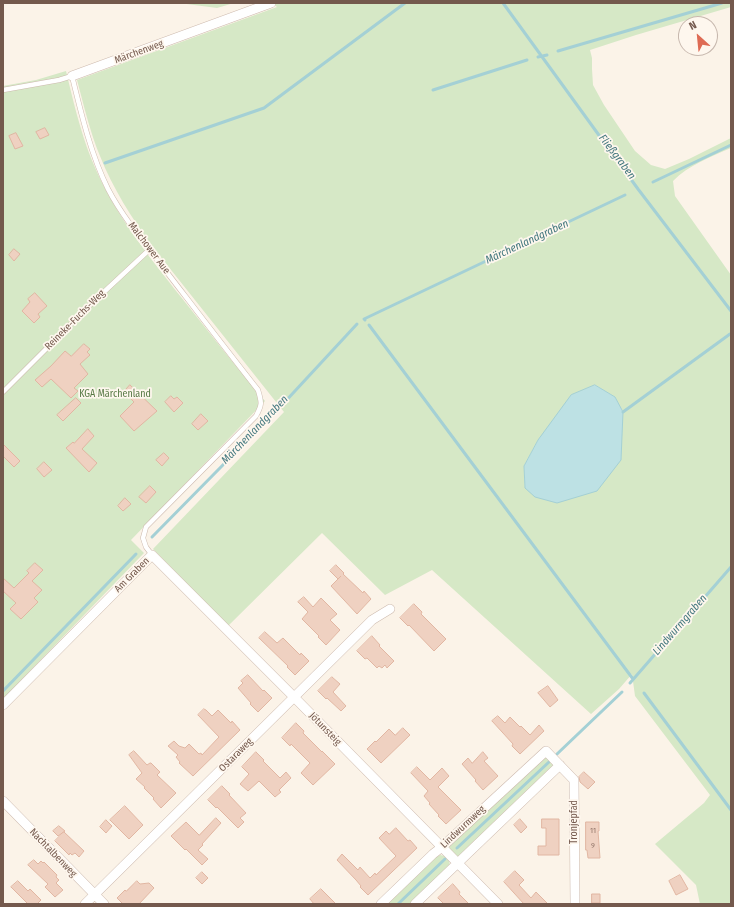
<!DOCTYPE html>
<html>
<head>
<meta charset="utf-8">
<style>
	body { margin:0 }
	#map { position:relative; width:734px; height:907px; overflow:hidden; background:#fbf3e8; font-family:"Fira Sans Condensed",sans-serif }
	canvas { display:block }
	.frame { position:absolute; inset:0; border:4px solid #74594d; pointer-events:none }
	.north { position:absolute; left:678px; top:16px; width:40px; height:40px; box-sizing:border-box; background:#fef7ee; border:1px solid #c7b8ae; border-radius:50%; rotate:333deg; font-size:11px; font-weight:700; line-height:16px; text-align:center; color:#74594d }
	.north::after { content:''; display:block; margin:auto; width:14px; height:18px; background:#de6b54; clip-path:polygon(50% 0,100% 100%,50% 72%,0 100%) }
</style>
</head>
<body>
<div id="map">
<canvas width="734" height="907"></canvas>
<div class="frame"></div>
<div class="north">N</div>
</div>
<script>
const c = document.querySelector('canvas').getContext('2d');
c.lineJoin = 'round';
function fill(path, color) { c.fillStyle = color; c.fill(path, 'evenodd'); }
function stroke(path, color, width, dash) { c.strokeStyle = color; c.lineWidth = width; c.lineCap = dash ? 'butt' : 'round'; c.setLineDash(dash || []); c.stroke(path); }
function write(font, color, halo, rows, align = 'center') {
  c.font = font + ' "Fira Sans Condensed",sans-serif'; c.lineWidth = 3.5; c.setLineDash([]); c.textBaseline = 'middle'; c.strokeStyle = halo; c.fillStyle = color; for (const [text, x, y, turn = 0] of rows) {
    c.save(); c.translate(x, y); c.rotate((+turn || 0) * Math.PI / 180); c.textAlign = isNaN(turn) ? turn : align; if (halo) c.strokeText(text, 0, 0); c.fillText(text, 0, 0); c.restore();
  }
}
fill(new Path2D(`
	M179,3h55l-17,5z
	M272,3h459v4l-95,28 -46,15 2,8v11l1,16 11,20 31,46 16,14 14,4 24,-10 42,-21v10c-21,9 -42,17 -58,33l2,15 56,79v629h-31l-4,-19 -41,-41 49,-41 6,-8 -75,-99 -3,-22 -13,15 -28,25 -159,-144 -47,25 -63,-62 -94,93 -75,-77 131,-137 -132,-166c-20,-28 -39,-57 -52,-90 -10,-24 -16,-50 -23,-76l200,-73zM595,385l19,12 9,15 -98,76 -1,-22 14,-26z
	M66,71c7,29 14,59 25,87 21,53 56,96 90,139 28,35 55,70 84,104l-134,139 13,13 -141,146v-613l33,-6z
	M548,757l7,8 -97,92 -8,-7 -1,-4 95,-88z
	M440,855c7,1 10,5 10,12l-40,37h-23l47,-46z`), '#d6e8c6');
const water = new Path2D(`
	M595,385l20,12 8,15 -2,48 -24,31 -40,12 -22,-6 -10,-9 -1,-22 14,-26 33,-45z`);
fill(water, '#bde1e4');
stroke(water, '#a4d0d5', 1);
stroke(new Path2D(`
	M503,3l135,186 93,122
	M558,51l164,-48
	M538,57l9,-2
	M433,90l94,-30
	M105,163l159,-55 141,-105
	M653,182l78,-37
	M365,320l-1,-1 261,-124
	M369,325l264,354
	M623,412l107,-78
	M152,537l130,-132 75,-81
	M630,683l101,-116
	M3,691l133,-137
	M644,693l87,117
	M557,754l65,-62
	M457,848l92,-86
	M398,904l47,-45`), '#a4d0d5', 3);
const building = new Path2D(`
	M45,128l4,7 -9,4 -4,-7z
	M16,133l7,13 -8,3 -6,-13z
	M14,249l6,5 -6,7 -5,-6z
	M35,293l12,13 -9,8 2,3 -6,6 -12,-12 8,-9 -2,-3z
	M84,344l6,5 -3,3 3,3 -10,9 8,10 -14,14 4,3 -7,7 -20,-19 -9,8 -7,-7 16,-14 14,-15 6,5z
	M130,385l27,26 -23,20 -14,-15 14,-14 -10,-10z
	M171,396l3,3 3,-2 6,6 -9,9 -9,-10z
	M76,398l5,5 -18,18 -6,-6z
	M201,414l7,7 -10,9 -6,-6z
	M88,429l6,7 -12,13 15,14 -8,9 -23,-24 7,-6 1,1z
	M3,444l17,17 -6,6 -11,-11z
	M164,453l5,5 -7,8 -6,-6z
	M44,462l8,8 -8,7 -7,-8z
	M150,486l6,6 -10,11 -7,-6z
	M125,498l6,6 -8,7 -5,-5z
	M35,563l8,7 -11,11 10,9 -8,8 4,4 -17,17 -11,-10 6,-6 -13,-12v-13l11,10 15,-15 -2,-2z
	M336,565l8,8 -1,1 20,19 1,-2 7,8 -14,15 -26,-28 10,-10 -3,3 -8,-8z
	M304,597l9,10 8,-9 16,16 -7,6 10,10 -14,15 -8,-8 1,-1 -17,-17 6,-7 -10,-10z
	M414,604l8,8 -1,2 25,25 -12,12 -25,-26 -1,1 -8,-8z
	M265,632l12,11 6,-5 17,17 1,-2 8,8 -14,14 -8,-8 1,-1 -29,-28z
	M372,636l8,9 -1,1 15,15 -7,7 -2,-3 -3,3 -3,-2 -2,2 -10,-10 -2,1 -8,-8z
	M248,675l15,16 1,-1 8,8 -14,14 -8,-8 1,-1 -13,-15 5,-5 -2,-2z
	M332,677l8,7 -7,8 13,14 -5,5 -14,-13 -1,1 -8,-8z
	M548,686l10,14 -8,7 -12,-14z
	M204,709l2,1 6,6 6,-6 13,13 1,-2 8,9 -47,46 -14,-13 1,-1 -4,-5 2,-2 -10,-9 6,-5 5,5 6,2 4,-4 10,10 2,-1 1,2 17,-18 -21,-22z
	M498,716l7,7 5,-6 10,10 1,-1 9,9 9,-10 5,6 -24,23 -8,-8 1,-2 -21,-23z
	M296,723l8,8 -1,2 19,19v-1l13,13 -22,21 -12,-12 9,-10 -19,-19 -1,2 -8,-8z
	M403,728l7,7 -29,28 -14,-14 8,-8 1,1 13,-13 6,6z
	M134,751l13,14 3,-2h1l9,9 -3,3 19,18 -15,15 -8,-9 1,-1 -10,-10 1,-1 -9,-8 6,-6 -13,-18z
	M256,752l8,8 -1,1 17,17 6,-6 5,6 -12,12 2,2 -6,5 -16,-16 -11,10 -8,-7 9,-10 -7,-7z
	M483,752l5,6 -4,3 14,15 -15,14 -8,-9 1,-1 -14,-16 6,-6 4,5z
	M417,767l13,13 12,-12 7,8 -11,11 23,23 -15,14 -8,-8 1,-1 -10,-11 1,-1 -6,-7 4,-5 -17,-18z
	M584,772l11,10 -7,7 -8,-7 -1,-5z
	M222,786l8,8 -1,1 17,18 -6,5 4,4 -6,6 -21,-21 -1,1 -8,-8z
	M125,806l18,19 -14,14 -19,-19z
	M216,818l5,5 -19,21 1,1 -5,5 10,9 -6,6 -16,-16 -1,1 -14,-14 15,-14 13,13z
	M520,819l7,8 -6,6 -7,-8z
	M542,819h17v36h-21v-9h8v-18h-4z
	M106,820l6,6 -6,7 -6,-6z
	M586,822h13v9h-1l2,27h-12l-1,-8h-1z
	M59,826l6,5 -7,5 -5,-5z
	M396,828l12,13 2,-1 7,8 -49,47 -8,-8 1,-1 -5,-6 -19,-20 5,-6 16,16 2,-3 10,11 5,-5 1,2 20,-19 -17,-18 7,-7 3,3z
	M64,832l20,19 -5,6 -4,-4 -3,2 -2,-2 -1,2 -14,-14z
	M34,860l4,4 3,-3 2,2 1,-1 13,13 -1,2 3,3 -3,3 7,7 -8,7 -10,-10 3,-3 -20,-19z
	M515,871l9,9 -5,5 12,13 5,-6 12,12h-24l-20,-22z
	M202,872l6,6 -6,6 -6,-6z
	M680,875l8,14 -12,6 -7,-14z
	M18,881l10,10 2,-2 11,11 -4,4h-9l-17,-17z
	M137,881l3,3 9,-1 5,5 -15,16h-16l-6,-6 8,-8 1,1z
	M453,884l7,8 -1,2 10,10h-25l-6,-6z
	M321,889l15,15h-22l-4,-5z
	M592,894h8v9h-8z`);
fill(building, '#efd1c1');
stroke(building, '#e1b6a2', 1);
const service = new Path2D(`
	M3,90l56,-10 13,-4c9,37 19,79 36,113 15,29 41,60 61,86 30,39 59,77 89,115 4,13 4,15 -2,26l-110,111 -3,11 3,9 6,8
	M3,392l88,-88 58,-54`);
const minor = new Path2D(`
	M72,76l199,-73
	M3,705l149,-150 142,142 204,207
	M3,801l101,103
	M85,904l287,-284 18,-11
	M381,904l52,-50 9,-7 104,-96 28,29 1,124
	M415,904l145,-139`);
stroke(service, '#cdbaae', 5.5);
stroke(minor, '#cdbaae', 10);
stroke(service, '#fff', 4.5);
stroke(minor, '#fff', 9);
write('8px', '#93776a', null, [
	["11",593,831],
	["9",593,846]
]);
write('10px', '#74594d', '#fef7ee', [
	["Märchenweg",139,52,-20],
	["Malchower Aue",149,248,53],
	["Reineke-Fuchs-Weg",75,320,-45],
	["Am Graben",132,575,-45],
	["Jötunsteig",325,729,46],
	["Ostaraweg",236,755,-45],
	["Tronjepfad",574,822,-90],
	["Lindwurmweg",463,827,-43],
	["Nachtalbenweg",53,853,46]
]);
write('10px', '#577945', '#fef7ee', [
	["KGA Märchenland",115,394]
]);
write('italic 11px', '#44787f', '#fef7ee', [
	["Fließgraben",617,157,53],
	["Märchenlandgraben",527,242,-25],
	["Märchenlandgraben",255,430,-46],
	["Lindwurmgraben",680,625,-49]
]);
</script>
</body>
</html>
